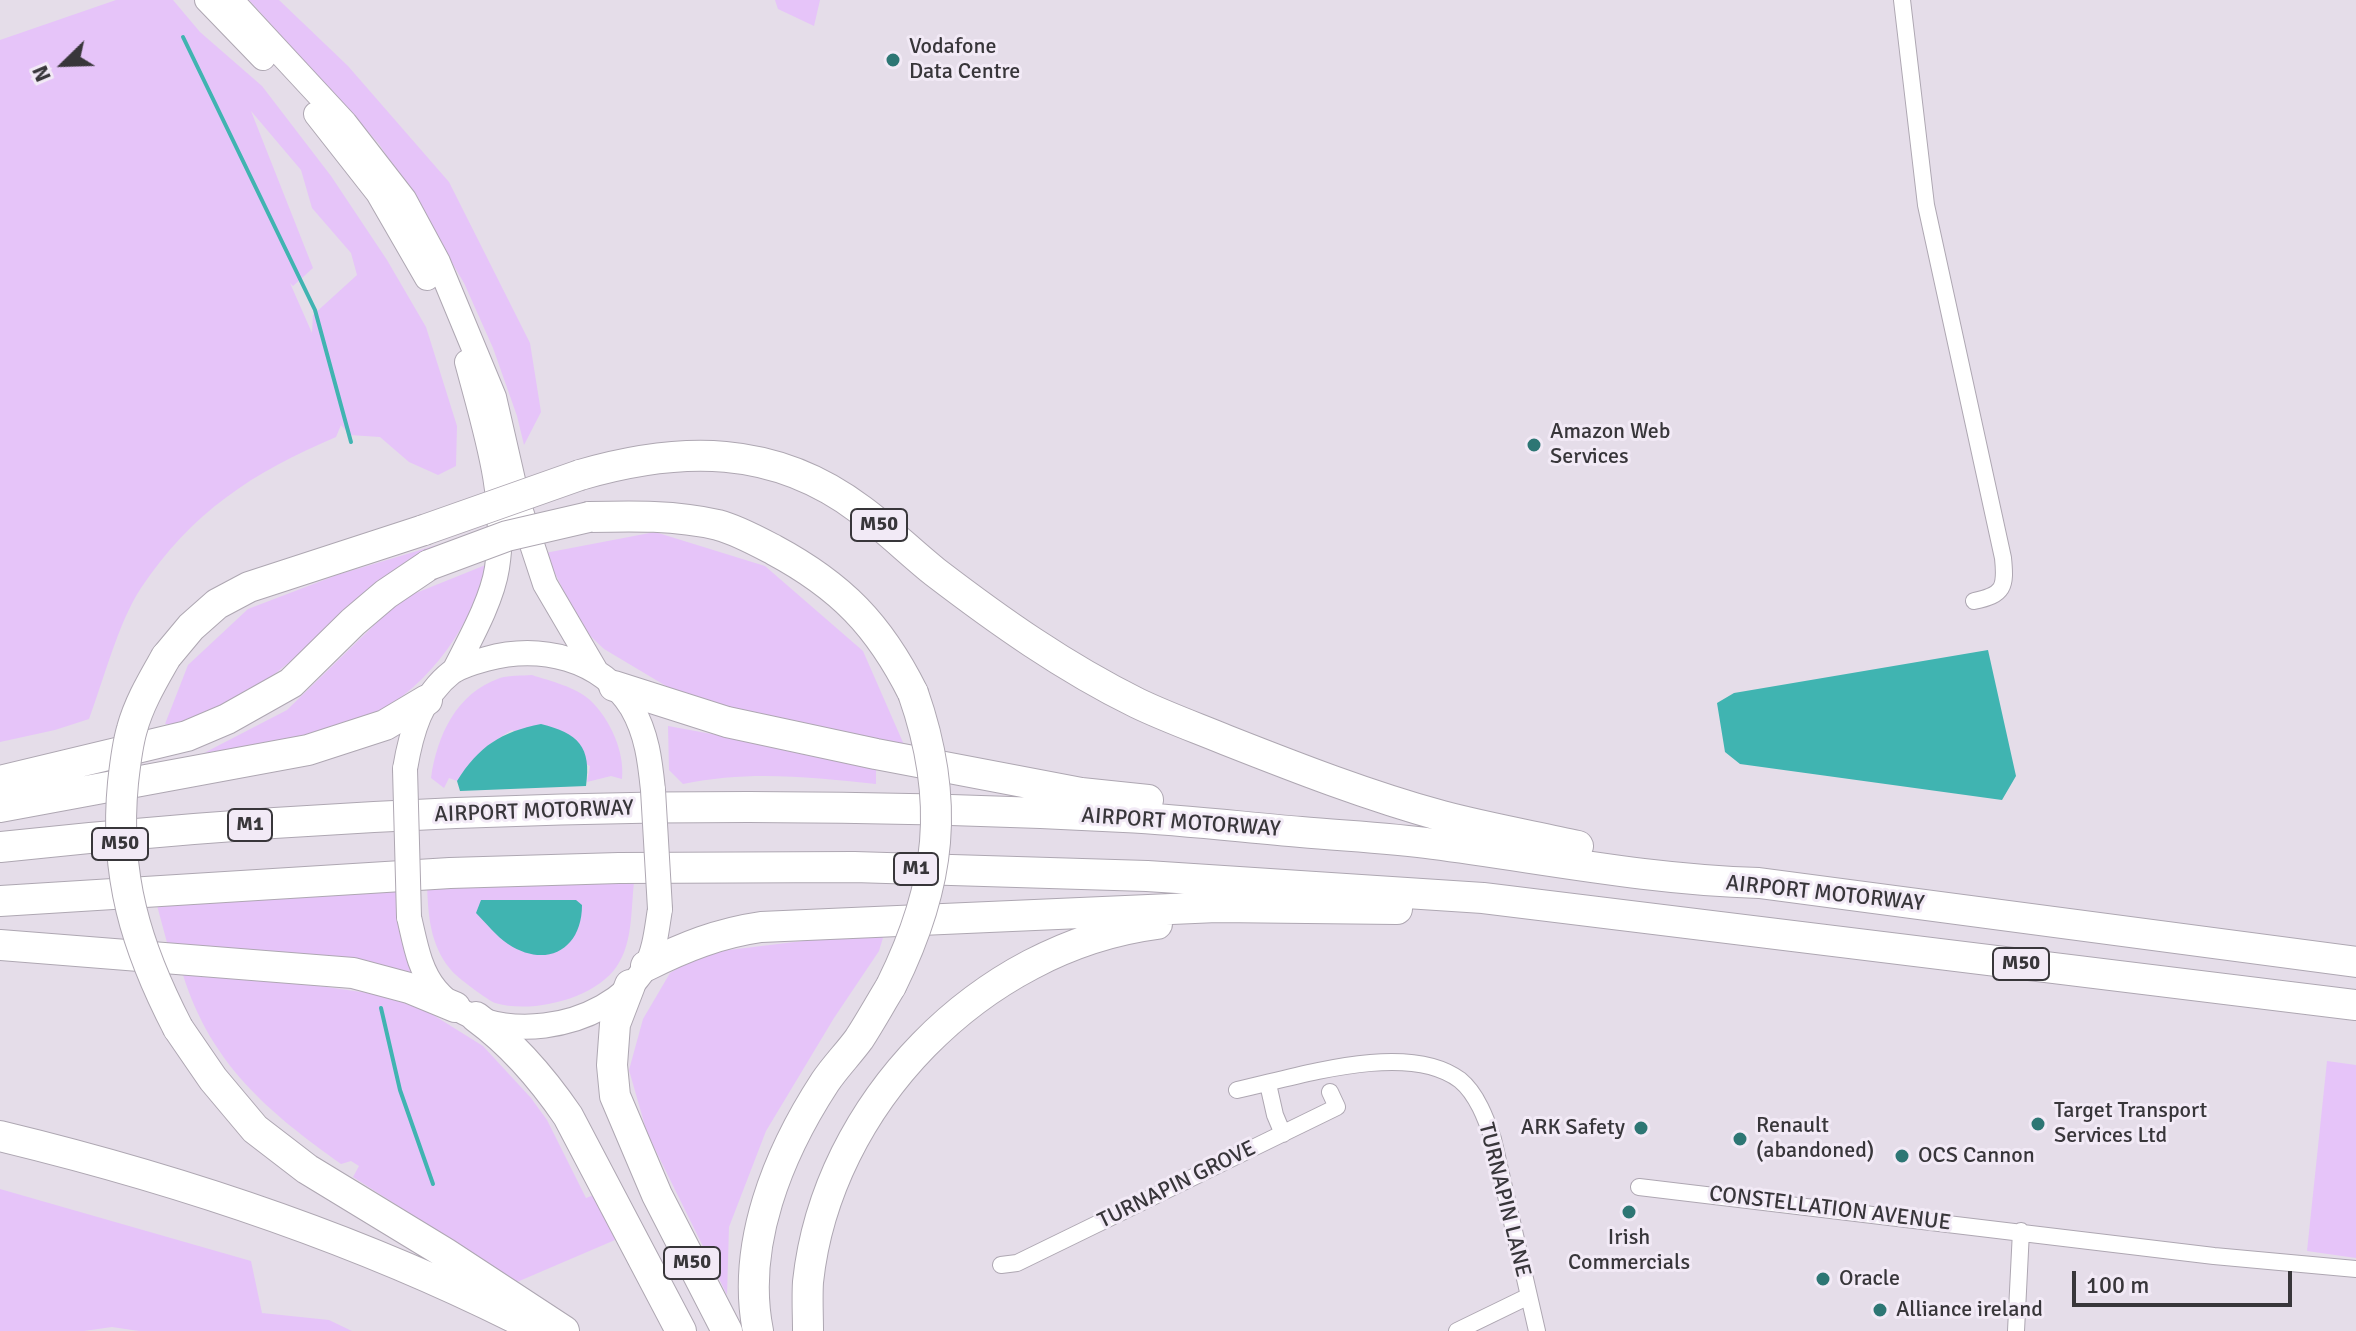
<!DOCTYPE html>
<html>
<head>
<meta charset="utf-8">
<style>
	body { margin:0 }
	#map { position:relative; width:2356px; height:1331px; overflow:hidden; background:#e5dde9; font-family:Signika,sans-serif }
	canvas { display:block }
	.north { position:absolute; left:24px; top:24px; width:80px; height:80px; -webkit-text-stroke:6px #f2eaf6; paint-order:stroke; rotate:247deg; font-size:22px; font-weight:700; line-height:32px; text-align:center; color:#38363a }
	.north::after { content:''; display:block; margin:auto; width:28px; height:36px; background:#38363a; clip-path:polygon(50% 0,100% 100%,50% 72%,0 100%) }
	.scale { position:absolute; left:2072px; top:1271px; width:220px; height:36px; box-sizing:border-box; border:4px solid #38363a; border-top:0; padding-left:10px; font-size:24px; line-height:28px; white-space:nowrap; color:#38363a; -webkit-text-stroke:6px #f2eaf6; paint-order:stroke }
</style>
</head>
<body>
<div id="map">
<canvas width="2356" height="1331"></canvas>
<div class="north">N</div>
<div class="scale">100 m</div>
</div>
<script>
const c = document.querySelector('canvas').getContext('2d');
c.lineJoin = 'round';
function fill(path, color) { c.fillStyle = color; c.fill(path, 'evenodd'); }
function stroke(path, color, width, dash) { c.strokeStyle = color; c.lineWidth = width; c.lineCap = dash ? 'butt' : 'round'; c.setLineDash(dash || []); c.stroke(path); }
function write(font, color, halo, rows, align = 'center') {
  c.font = font + ' Signika,sans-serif'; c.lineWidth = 6; c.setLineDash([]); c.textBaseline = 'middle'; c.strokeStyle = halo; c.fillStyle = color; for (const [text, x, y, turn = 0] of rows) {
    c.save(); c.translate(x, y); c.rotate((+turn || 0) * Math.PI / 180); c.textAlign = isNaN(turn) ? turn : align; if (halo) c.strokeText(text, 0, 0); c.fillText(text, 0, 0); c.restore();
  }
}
fill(new Path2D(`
	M116,0h57l27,32 62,54 69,90 56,84 39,67 31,99 -1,40 -18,9 -29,-13 -29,-25 -30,-2 -9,-10 -5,12c-83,35 -144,75 -195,151 -23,35 -37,91 -52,131l-34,11 -55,12v-702zM251,111l50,59 11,38 39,45 6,22 -44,40 -1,18 -22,-50 3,3 20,-18z
	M249,0h30l69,66 101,116 81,161 11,69 -17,33 -7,-29 -24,-68 -29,-65 -53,-89 -32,-50z
	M775,0h45l-6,26 -36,-17z
	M655,532l110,34 98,85 42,96 -206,-45 -33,-16 -62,-37 -22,-21 -37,-75z
	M437,545c-29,22 -59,43 -88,66 -45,37 -123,117 -184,113l23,-59 60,-56 89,-34z
	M488,564c-20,71 -65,130 -133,161 -9,4 -20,6 -29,8 -40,9 -81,14 -122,20l83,-43 114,-111z
	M532,675c18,6 44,12 58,25 20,19 35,52 32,79l-11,-3 -24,6 3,-16 -78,-36c-23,13 -40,28 -55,51l-8,-3 -5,10 -13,-10c6,-42 25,-85 69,-100 10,-3 22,-2 32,-3z
	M668,726l208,38v20c-67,-7 -126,-14 -193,0l-14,-14z
	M634,882c-3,26 -1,61 -17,84 -22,33 -85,48 -122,37 -6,-2 -40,-27 -44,-33 -21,-25 -23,-55 -24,-86z
	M396,885l4,48 12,40 -243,-23 -14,-52z
	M885,931l-6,20 -45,67 -68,113 -37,96 -2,68 -80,-162 -18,-63 14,-51 27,-46 34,-20z
	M177,966l206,29 47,18 53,33 48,52 16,22 39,78 8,-3 21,45 -98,42 -164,-105 6,-11 -8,-5 -10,3c-74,-53 -130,-100 -158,-189h-5z
	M2327,1061l29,4v193l-49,-7z
	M0,1189l251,72 11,52 67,7 23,11h-213l-27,-4 -28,4h-84z`), '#e6c4f9');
fill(new Path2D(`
	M1988,650l28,126 -14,24 -262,-36 -15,-12 -8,-49 17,-10z
	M541,724c37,9 51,23 45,62l-126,5 -3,-10c22,-35 44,-49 84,-57z
	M481,900h95l6,5c0,45 -36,64 -74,39 -12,-8 -22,-21 -32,-31z`), '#40b4b1');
stroke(new Path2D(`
	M183,37l132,273 36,132
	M381,1008l19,82 33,94`), '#40b4b1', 4);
const street = new Path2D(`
	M1902,0l24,205 77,353c3,29 1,37 -29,43
	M1268,1084l7,31 8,19
	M1237,1090c60,-13 170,-50 223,-10 17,14 26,39 33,59l44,192
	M1639,1187l575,69 142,13
	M1001,1265l16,-2 320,-156 -7,-15
	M1457,1331l70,-34
	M2016,1331l5,-100`);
const secondary = new Path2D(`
	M207,0l56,58
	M231,0l114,123 59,76 34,63 56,135 24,105 27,82 51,87
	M316,114l62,79 49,85
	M454,671c15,-30 38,-70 43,-103 11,-70 -12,-138 -30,-206
	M405,769c6,-36 16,-73 47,-97 9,-6 23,-10 34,-13 54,-15 115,-1 146,49 15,26 18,53 21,82
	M409,917c6,25 10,53 27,73 51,60 169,42 209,-22 10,-16 12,-41 15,-59`);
const highway = new Path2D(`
	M580,475c100,-29 194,-31 281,35 26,19 49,42 74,62 64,49 129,95 202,131 29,14 60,25 89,37 71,28 143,56 216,76 45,12 91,20 136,30
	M589,517c43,-1 87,-2 129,8 19,5 39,16 56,25 67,36 105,75 139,143
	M166,657l25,-30 26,-23 32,-17 175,-57
	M614,686l113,36 149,32 205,39 67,7
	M0,781l187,-45 40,-17 64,-36 62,-61 33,-28 43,-29
	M0,807l308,-57 77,-25 42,-25
	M0,847c373,-40 750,-50 1124,-30 59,3 118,10 177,15 44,4 89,6 132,12 108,14 216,36 326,39l597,79
	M0,901l450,-28 169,-5 235,-1 293,9 336,22 873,107
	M0,945l353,28 56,15 46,19
	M646,966c38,-19 73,-33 115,-39l456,-20 180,2
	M630,985l-15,39 -3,41 3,31 42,99 70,136
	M476,1017c37,27 66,61 92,99l113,215
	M178,1028l35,51 42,50 52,40 138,84 119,78
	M0,1136c178,43 359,103 523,186l13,9
	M758,1331c-17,-86 20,-177 67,-249 10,-15 23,-28 34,-43 11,-17 21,-35 32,-53
	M808,1331c0,-16 -1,-33 0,-49 19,-178 173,-335 349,-358`);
stroke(street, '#aea7b2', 18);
stroke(secondary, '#aea7b2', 26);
stroke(highway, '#aea7b2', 32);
stroke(street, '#fff', 16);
stroke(secondary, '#fff', 24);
stroke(highway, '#fff', 30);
const secondaryBridge = new Path2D(`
	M405,769l4,148
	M653,790l7,119`);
const highwayBridge = new Path2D(`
	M424,530l156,-55
	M429,565l78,-29 82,-19
	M166,657c-13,23 -27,46 -34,72 -5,17 -7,36 -9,54 -9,92 13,164 55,245
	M891,986c50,-101 60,-185 22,-293`);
stroke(secondaryBridge, '#aea7b2', 26, []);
stroke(highwayBridge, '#aea7b2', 32, []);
stroke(secondaryBridge, '#fff', 24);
stroke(highwayBridge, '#fff', 30);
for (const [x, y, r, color] of [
	[893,60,8,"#2d7674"],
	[1534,445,8,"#2d7674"],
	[2038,1124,8,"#2d7674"],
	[1641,1128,8,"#2d7674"],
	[1740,1139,8,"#2d7674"],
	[1902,1156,8,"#2d7674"],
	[1629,1212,8,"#2d7674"],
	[1823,1279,8,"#2d7674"],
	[1880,1310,8,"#2d7674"]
]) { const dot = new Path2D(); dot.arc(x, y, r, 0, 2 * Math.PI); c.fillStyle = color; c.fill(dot); stroke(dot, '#f2eaf6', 3); }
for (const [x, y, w] of [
	[879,525,56],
	[250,825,44],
	[120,844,56],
	[916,869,44],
	[2021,964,56],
	[692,1263,56]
]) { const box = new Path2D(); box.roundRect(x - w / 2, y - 16, w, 32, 6); c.fillStyle = '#f2eaf6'; c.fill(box); stroke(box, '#38363a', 2); }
write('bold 20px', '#38363a', null, [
	["M50",879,525],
	["M1",250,825],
	["M50",120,844],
	["M1",916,869],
	["M50",2021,964],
	["M50",692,1263]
]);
write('22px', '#38363a', '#f2eaf6', [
	["Vodafone",909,47],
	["Data Centre",909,72],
	["Amazon Web",1550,432],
	["Services",1550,457],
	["Target Transport",2054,1111],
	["Services Ltd",2054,1136],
	["Renault",1756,1126],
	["(abandoned)",1756,1151],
	["ARK Safety",1625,1128,"right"],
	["OCS Cannon",1918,1156],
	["Irish",1629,1238,"center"],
	["Commercials",1629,1263,"center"],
	["Oracle",1839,1279],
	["Alliance ireland",1896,1310]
], 'left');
write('22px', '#38363a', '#f2eaf6', [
	["AIRPORT MOTORWAY",534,812,-2],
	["AIRPORT MOTORWAY",1181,823,4],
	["AIRPORT MOTORWAY",1825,894,6],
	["TURNAPIN GROVE",1177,1185,-26],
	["TURNAPIN LANE",1504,1200,76],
	["CONSTELLATION AVENUE",1830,1209,7]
]);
</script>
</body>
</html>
